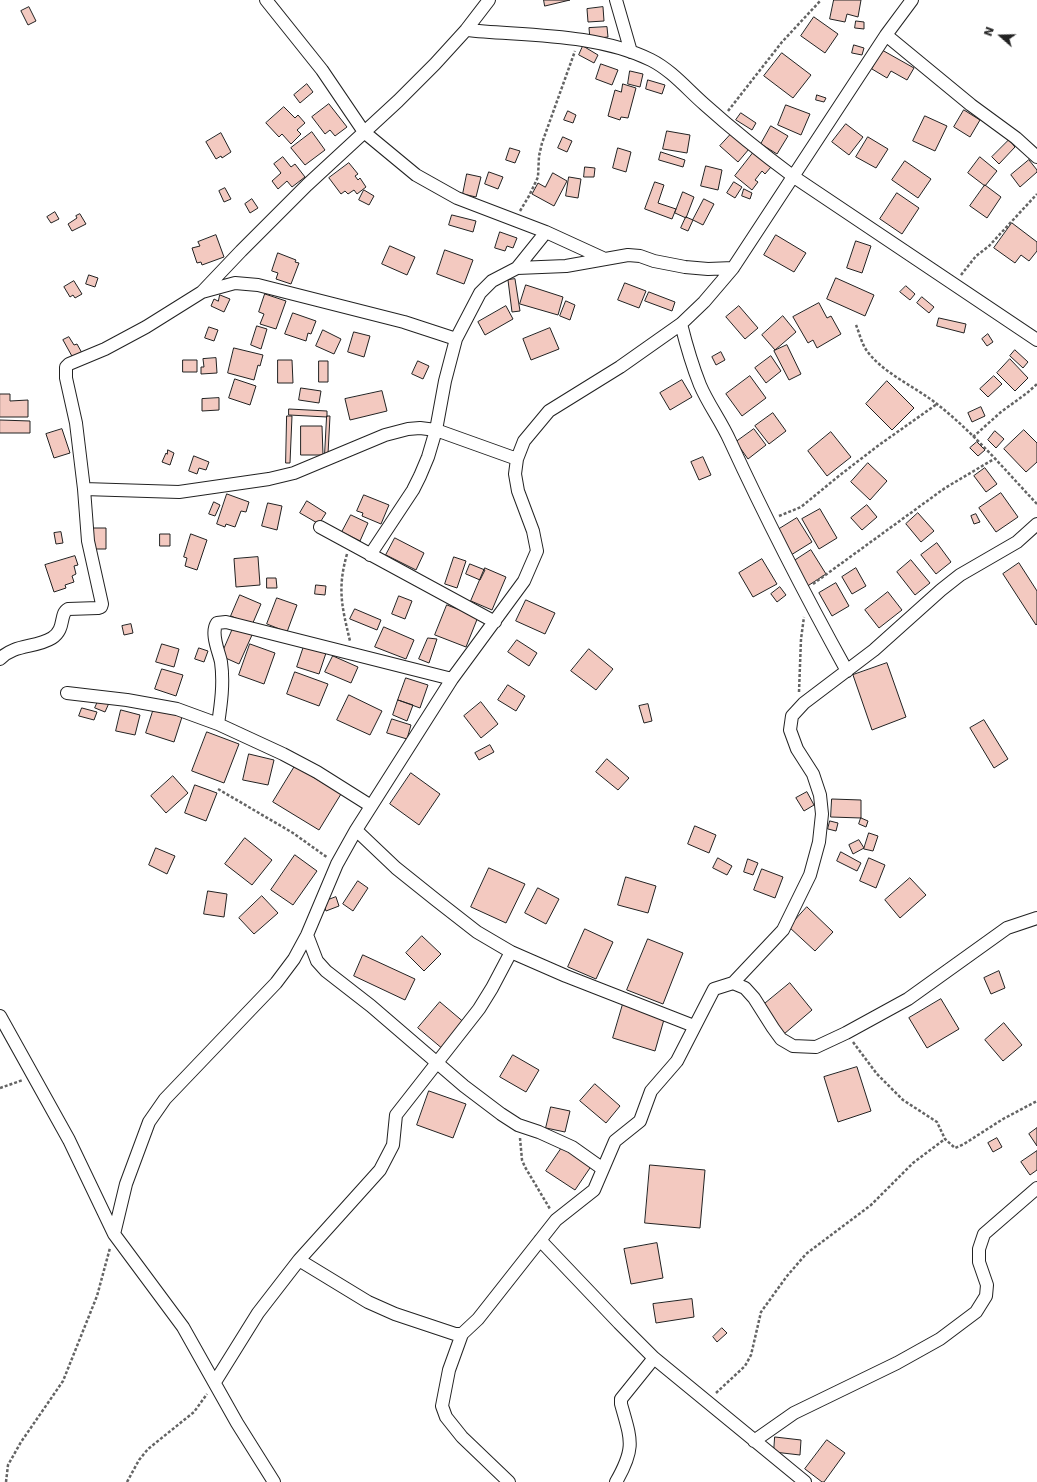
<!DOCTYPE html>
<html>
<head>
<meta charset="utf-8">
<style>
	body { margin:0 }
	#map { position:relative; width:1037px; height:1482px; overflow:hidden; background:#fff; font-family:"DejaVu Sans",sans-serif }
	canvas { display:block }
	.north { position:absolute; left:981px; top:16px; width:40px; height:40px; -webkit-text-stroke:3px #fff; paint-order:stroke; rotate:290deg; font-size:11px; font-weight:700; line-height:16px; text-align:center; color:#222 }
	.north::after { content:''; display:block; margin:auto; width:14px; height:18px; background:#222; clip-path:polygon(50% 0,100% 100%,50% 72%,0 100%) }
</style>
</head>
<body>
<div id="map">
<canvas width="1037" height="1482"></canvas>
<div class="north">N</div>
</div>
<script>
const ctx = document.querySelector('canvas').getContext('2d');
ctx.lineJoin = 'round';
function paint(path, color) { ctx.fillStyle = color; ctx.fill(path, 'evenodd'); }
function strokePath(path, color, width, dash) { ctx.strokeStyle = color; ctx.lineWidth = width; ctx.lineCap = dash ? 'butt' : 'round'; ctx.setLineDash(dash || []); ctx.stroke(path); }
const building = new Path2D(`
	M544,0H570L545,6Z
	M834,0H861L858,17L847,14L845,22L830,19Z
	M29,7L36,21L28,25L21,11Z
	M603,7L604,21L588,22L587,9Z
	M814,17L838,34L825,53L801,36Z
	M856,21L864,22V29L855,28Z
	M607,27L608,37L590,39L589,28Z
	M854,45L864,48L862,55L852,53Z
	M583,46L598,55L594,63L579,55Z
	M882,50L914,68L907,80L891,71L887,78L872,69Z
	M782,53L811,75L793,98L764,76Z
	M601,64L618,70L612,85L596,79Z
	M630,71L643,74L640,87L628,84Z
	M648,80L665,85L662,94L646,89Z
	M307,84L313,92L300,103L294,95Z
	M623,84L636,88L628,118L621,117L620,120L608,116L615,90L621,92Z
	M817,95L826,98L824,102L816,100Z
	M329,104L347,127L335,136L330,130L325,134L312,117Z
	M786,105L810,114L801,135L778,125Z
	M284,107L295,118L298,115L305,123L297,130L301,134L291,144L282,134L279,137L266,123Z
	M964,110L980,120L970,137L954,127Z
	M568,111L576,115L573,123L564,120Z
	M741,113L756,123L752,130L736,120Z
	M925,116L947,126L935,151L913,141Z
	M846,124L863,137L849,155L832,142Z
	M771,126L788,136L777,154L761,144Z
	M667,131L690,135L687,153L663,149Z
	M312,132L325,150L305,165L291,148Z
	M221,133L231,152L222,158L221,156L216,159L206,142Z
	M732,133L749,149L738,162L720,146Z
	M563,137L572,141L567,152L558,148Z
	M868,137L888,149L876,168L856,157Z
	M1009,140L1015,147L999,164L992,157Z
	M510,148L520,151L515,163L506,160Z
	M618,148L631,152L626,172L613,168Z
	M661,152L685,160L683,167L659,160Z
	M753,153L771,167L765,174L762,171L755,180L758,182L752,190L735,176Z
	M283,157L291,167L295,164L305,177L292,187L287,181L278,189L272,181L281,173L274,164Z
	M980,157L997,171L985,186L968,173Z
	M1029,160L1037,170V172L1020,187L1011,175Z
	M905,161L931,179L918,198L892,180Z
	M349,163L358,174L355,176L358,180L360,178L366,187L357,194L354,190L348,194L345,191L341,194L329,178Z
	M706,166L722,170L718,190L701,186Z
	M585,167L595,168L594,177H584Z
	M489,172L503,177L498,189L485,184Z
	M553,173L567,181L554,206L532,194L538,183L545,187Z
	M467,174L481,177L476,197L463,194Z
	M569,177L581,179L578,198L566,196Z
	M655,182L664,185L658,203L676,209L672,219L645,209Z
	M734,182L742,187L735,198L727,193Z
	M985,185L1001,197L987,218L970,206Z
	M225,188L231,199L224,202L219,191Z
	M744,189L752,193L750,199L742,196Z
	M364,190L374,196L369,205L359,200Z
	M683,192L694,197L686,218L675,213Z
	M897,193L919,208L902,234L880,219Z
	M252,199L258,208L250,213L245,204Z
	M704,199L714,204L703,225L693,220Z
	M55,212L59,219L51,223L47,217Z
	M80,214L86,224L72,231L68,224L77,218L76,216Z
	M452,215L476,221L473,232L449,225Z
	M686,217L693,220L688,231L681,228Z
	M1012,223L1037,242V251L1029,261L1021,255L1015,263L994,248Z
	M500,232L517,238L513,248L507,246L505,251L495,248Z
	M216,235L224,257L202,265L201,262L197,263L192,248L200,246L198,242Z
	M776,235L806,253L794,272L764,255Z
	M856,241L871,246L862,273L847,268Z
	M390,246L415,257L407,275L382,264Z
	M445,250L473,260L464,284L437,274Z
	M278,253L296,260L295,262L299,263L291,284L276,279L278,273L272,271Z
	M89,275L98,278L95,287L86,284Z
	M836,278L874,295L865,316L827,299Z
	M515,279L520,311L512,312L508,280Z
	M74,281L82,294L75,298L73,295L70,297L64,287Z
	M625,283L646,291L639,308L618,300Z
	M526,285L563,297L558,315L520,304Z
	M906,286L915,294L910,300L900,292Z
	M649,292L675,302L672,311L645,301Z
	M265,294L286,301L276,329L260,324L264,314L259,312Z
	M220,295L230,299L224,312L211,306L214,299L218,301Z
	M922,297L934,307L929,313L917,303Z
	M566,301L575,305L570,320L560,316Z
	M819,303L827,318L831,316L841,334L817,348L813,340L808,343L793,317Z
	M506,306L513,319L485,335L478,322Z
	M739,306L758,328L745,339L726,317Z
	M293,313L316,321L311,334L308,333L306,341L285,334Z
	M783,316L796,332L775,350L762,335Z
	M939,318L966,324L964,333L937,326Z
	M257,326L267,329L261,349L251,345Z
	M209,327L218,330L214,341L205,338Z
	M550,328L559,349L531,360L523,339Z
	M323,330L341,339L334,354L316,346Z
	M354,332L370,336L364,357L348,352Z
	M988,334L993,342L987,346L982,339Z
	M69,337L74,345L77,344L82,353L73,358L63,340Z
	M787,345L801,374L789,380L774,351Z
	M234,348L263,355L260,366L258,365L254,380L228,373Z
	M1015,350L1028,362L1023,368L1010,356Z
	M721,352L725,360L716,365L712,357Z
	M771,356L781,371L766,383L755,368Z
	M216,358L217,373L201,374V367H204L203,359Z
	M1010,359L1028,378L1015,391L997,373Z
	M183,360H197V372H183Z
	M278,360H292L293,383H278Z
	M319,361H328V382H319Z
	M418,361L429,366L423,379L412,374Z
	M750,376L766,398L742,416L726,394Z
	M994,376L1002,384L988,397L980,389Z
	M235,379L256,386L250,405L229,398Z
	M682,380L692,397L670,410L660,393Z
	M887,381L914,408L892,430L866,404Z
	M301,388L321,391L319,403L299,400Z
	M382,391L387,411L350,420L345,399Z
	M0,394H10V401L28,400V417H0Z
	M219,398V410L202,411V399Z
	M981,407L985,416L972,422L968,413Z
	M289,409L327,411V417L289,415Z
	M773,413L786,431L769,444L755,426Z
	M287,416H292L290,463H286Z
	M327,416H330L328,454H325Z
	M0,420L30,421V433H0Z
	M301,426H322L323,455H301Z
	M62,429L70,453L54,458L46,434Z
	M754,429L766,445L748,459L736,442Z
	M1024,430L1037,443V462L1026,472L1004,449Z
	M995,431L1004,439L996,448L988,440Z
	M831,432L851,457L827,476L808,451Z
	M977,442L985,450L978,456L970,448Z
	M168,450L174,453L170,465L162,462L166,453L167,454Z
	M194,456L209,462L206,470L199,468L197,474L189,471Z
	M703,457L711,475L699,480L691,462Z
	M868,463L887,481L870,500L851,482Z
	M985,468L997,484L986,492L974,476Z
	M1001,493L1018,517L996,532L979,508Z
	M227,494L249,502L246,512L241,511L235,527L226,524L225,527L217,524Z
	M364,495L389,505L381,524L362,516L363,513L357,511Z
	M307,501L326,513L319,524L300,513Z
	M214,502L220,505L215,516L209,514Z
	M268,503L282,506L277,530L262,526Z
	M867,505L877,517L862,530L851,518Z
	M820,509L837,538L819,549L802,519Z
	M918,513L934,531L921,542L906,524Z
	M976,514L980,522L974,524L971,516Z
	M351,515L368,523L360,541L342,532Z
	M797,518L812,542L791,555L776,531Z
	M91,528H106V549H91Z
	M61,532L63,543L56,544L54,533Z
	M160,534H170V546H160Z
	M191,534L207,540L197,570L185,566L187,558L184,557Z
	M395,538L424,553L416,570L386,555Z
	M937,543L951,562L936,574L921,555Z
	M811,550L826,574L806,587L791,563Z
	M75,556L78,565L74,566L76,574L72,576L74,582L65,585L66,588L54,592L45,565Z
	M258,557L260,585L236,587L234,559Z
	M454,557L466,561L457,588L445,584Z
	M762,559L777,584L753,597L739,573Z
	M911,560L930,583L915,595L897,572Z
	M1019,563L1037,591V624L1036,625L1003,574Z
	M470,564L485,570L480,580L466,574Z
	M485,568L506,577L492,610L471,601Z
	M856,568L866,586L852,594L842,577Z
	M267,578H276L277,588H267Z
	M836,583L849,606L832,616L819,593Z
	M316,585L326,586L325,595L315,594Z
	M780,587L786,595L777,602L771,594Z
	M888,592L902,610L879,628L865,610Z
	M240,595L261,604L252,625L231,616Z
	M399,596L412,601L405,619L392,614Z
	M277,598L297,605L287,632L267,624Z
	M526,600L555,613L545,634L516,621Z
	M447,605L478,617L466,647L435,635Z
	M355,609L381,620L377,630L350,619Z
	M131,624L133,633L124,635L122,626Z
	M234,626L252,635L239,664L221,656Z
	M384,627L414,640L406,659L375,647Z
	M428,638L437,639L429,663L419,659Z
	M517,640L537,653L529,666L508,652Z
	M162,644L179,649L174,667L156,662Z
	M250,644L275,653L264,684L239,675Z
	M304,646L326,653L319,674L297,667Z
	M199,648L208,651L204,662L195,659Z
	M589,649L613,669L596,690L571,671Z
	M333,656L358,667L351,683L325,672Z
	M887,663L906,717L872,730L853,675Z
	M162,669L183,675L176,696L155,689Z
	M295,672L328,684L319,706L287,694Z
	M406,678L428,685L420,708L398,700Z
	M508,685L525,696L516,711L498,700Z
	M349,695L382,711L370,735L337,720Z
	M99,699L109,703L105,712L95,708Z
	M398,700L413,705L407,721L393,715Z
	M481,702L498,724L481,738L464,716Z
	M648,704L652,721L644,723L639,706Z
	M82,708L97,712L94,720L79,716Z
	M154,708L182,717L174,742L146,733Z
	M121,710L140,715L135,735L116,731Z
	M392,719L411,725L407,739L387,733Z
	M984,720L1008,759L994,768L970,728Z
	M207,732L239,744L224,783L192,771Z
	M490,745L494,752L479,760L475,753Z
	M249,754L274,760L268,785L243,780Z
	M607,759L629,778L618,790L596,772Z
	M295,766L341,794L319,830L273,802Z
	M411,773L440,794L419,825L390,804Z
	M173,776L188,793L166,813L151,796Z
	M195,785L217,793L206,821L185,813Z
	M807,792L814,805L804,811L796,798Z
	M832,799L861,800V818L831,817Z
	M861,818L868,821L866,827L859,824Z
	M830,821L838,823L836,831L828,829Z
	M695,826L716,835L709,853L688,844Z
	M869,833L878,836L873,851L864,849Z
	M245,838L272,860L252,885L225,864Z
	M859,840L864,848L853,854L849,845Z
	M156,848L175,856L167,874L149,865Z
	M841,852L861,863L857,871L837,861Z
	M295,855L317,871L293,905L271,890Z
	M718,858L732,866L727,875L713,868Z
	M869,858L885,865L876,888L860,881Z
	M748,859L758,863L753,875L744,872Z
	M489,868L525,884L506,923L471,907Z
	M762,869L783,877L775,898L754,890Z
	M626,877L656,886L648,913L618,905Z
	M910,878L926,895L900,918L885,900Z
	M358,881L368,888L353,911L343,904Z
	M538,888L559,899L546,924L525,913Z
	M208,891L227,894L224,917L204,914Z
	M262,896L278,913L254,934L239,918Z
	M336,897L339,906L326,911L323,902Z
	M807,907L833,932L815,951L789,927Z
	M585,929L613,942L596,979L568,967Z
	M422,936L441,954L424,971L406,953Z
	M648,939L683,953L663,1004L627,990Z
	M363,955L415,979L405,1000L354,976Z
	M999,971L1005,988L991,994L984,978Z
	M790,983L812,1010L784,1034L762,1006Z
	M941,999L959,1029L927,1048L909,1018Z
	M440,1002L466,1024L444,1050L418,1028Z
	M623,1004L665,1016L655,1051L613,1038Z
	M1004,1023L1022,1045L1003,1061L985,1040Z
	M513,1055L539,1070L526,1092L500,1077Z
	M857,1067L871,1111L838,1122L824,1077Z
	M595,1084L620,1106L606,1123L580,1101Z
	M429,1091L466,1104L453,1138L417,1125Z
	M551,1107L570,1111L565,1132L546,1128Z
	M1037,1128V1146L1029,1134Z
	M997,1138L1002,1147L993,1152L988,1143Z
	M563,1146L592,1165L575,1190L546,1171Z
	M1037,1151V1170L1030,1175L1021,1162Z
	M650,1165L705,1170L700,1228L645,1223Z
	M657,1243L663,1278L631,1284L624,1249Z
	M692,1299L694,1317L656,1323L653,1304Z
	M722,1328L727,1333L717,1342L713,1337Z
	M775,1437L801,1440L800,1455L774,1452Z
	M827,1440L845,1453L824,1482H822L805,1469Z`);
paint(building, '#f3c9c0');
strokePath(building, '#222', 1);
const minor = new Path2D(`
	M266,0L322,70L364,132L416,175L457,198L546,232L605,259
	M616,0L631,52
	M466,30C526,36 596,33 651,60C671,70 687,89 704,104C733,130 763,154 794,177L1037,340
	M886,35L971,105L1016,138L1037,157
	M517,268L546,232
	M202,292L241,251L307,185L398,101L435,64L466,30L489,0
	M681,324C686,344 692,365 700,385C708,404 721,421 730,441C766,519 805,595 847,671
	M84,489L179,492L269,479L294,473L385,435L408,429L420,428L436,430L517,459
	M320,527L495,622
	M370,555L413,490L420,476L428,457L436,430L445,381L456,339L480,293L492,281L517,268L566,266L628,255L640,256L654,261L685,267L708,269L733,268
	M0,659C14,644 36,648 52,638C66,629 59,614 68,609L98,608L101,607L102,604L88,541L84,489L76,423L66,378V367L69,364L105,349L146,327L202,292L235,283L258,285L404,322L456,339
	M67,693L127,700L177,709L218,724L283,754L317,772L371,806
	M218,724C221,704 224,683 221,662C219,652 210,633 217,623L226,622L452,679
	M356,830L396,868L436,900L477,932L511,952L566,976L694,1026
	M307,935L317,961L326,971L371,1006L464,1086L501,1114L518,1125L539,1132L572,1147L603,1169
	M733,983L783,930L810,875L819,842L822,814L820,795L813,774L797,749L790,730L792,716L804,703L874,650L941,590L960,575L1017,542L1037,524
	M0,1016L69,1140L114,1234L183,1327L237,1423L274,1482
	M114,1234L126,1184L149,1122L165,1099L276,983L294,959L307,935L337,864L356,830L452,679L524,581L537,551L533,531L518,491L515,474L517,459L524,441L549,411L620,367L681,324L704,302L733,268L886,35L912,0
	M540,1240L619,1323L654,1358L805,1482
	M299,1260L368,1302L395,1314L455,1334H462L478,1319L556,1220L594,1190L615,1141L640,1121L651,1091L677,1061L714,989L733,983L745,988L754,998L773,1028L781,1039L793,1046L816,1047L846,1033L908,999L1007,928L1037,918
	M462,1334L449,1370L442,1406L446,1417L462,1437L509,1482
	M215,1382L258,1313L299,1260L380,1170L393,1145L396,1115L479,1009L492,988L511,952
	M754,1441L794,1413L897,1363L940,1339L976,1312L986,1296L987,1285L979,1262V1249L984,1234L1037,1188
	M616,1482C636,1447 631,1440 621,1404V1399L654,1358`);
strokePath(minor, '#222', 14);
strokePath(new Path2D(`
	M728,111L782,42L821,0
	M520,211L529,196L538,177L539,156L542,143L575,51
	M961,275L976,256L989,246L1037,194
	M856,325C859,332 861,341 865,348C880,372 916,387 937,404C974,433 1005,470 1037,504
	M973,437L1001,412L1027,393L1037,384
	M779,516L801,507L840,475L879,445L937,404
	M347,554C337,589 342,607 350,641
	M813,584L945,488L994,459
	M799,692L801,639L804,617
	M218,789L293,833L328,858
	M853,1042L877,1074L903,1100L937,1122L945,1139L955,1148L964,1144L1003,1119L1037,1101
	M0,1088L23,1080
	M520,1138L522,1160L525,1167L550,1209
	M716,1393L745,1366L751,1355L761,1312L787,1276L806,1254L871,1205L913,1163L945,1139
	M6,1482L8,1465L21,1442L63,1381L97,1296L110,1248
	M127,1482L139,1460L148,1449L194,1412L207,1394`), '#646464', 2.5, [3, 2]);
strokePath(minor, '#fff', 12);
</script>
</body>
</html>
